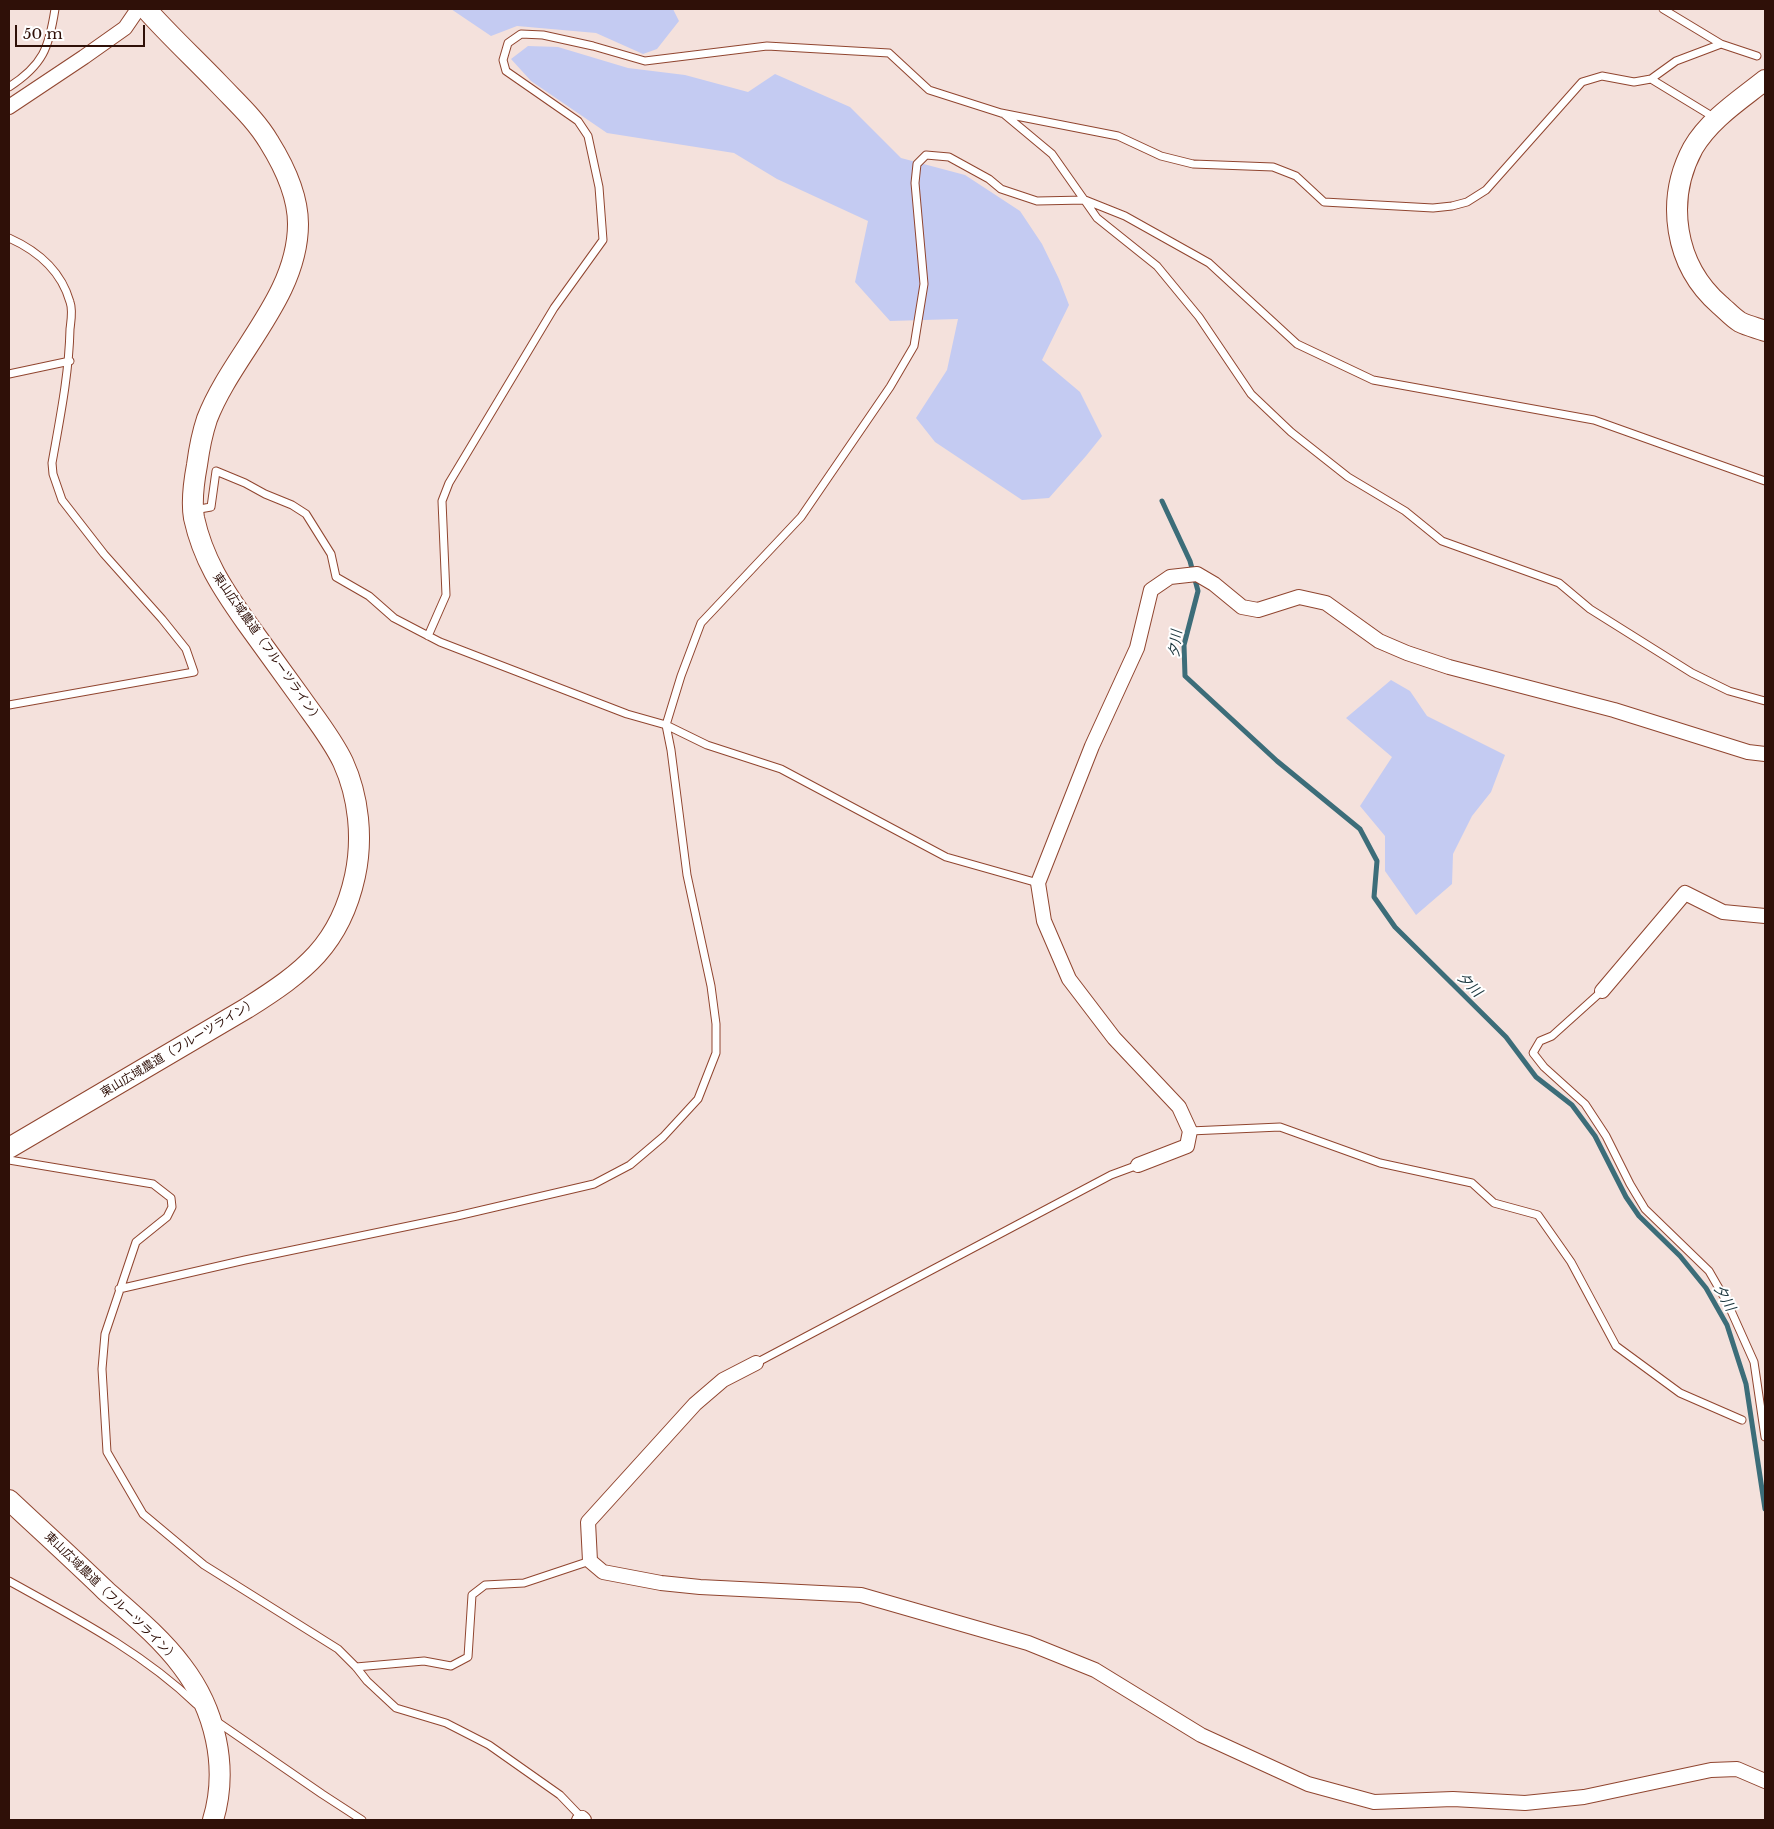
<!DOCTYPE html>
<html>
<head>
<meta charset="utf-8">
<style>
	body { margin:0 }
	#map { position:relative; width:1774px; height:1829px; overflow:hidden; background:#f4e1dc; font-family:"Libre Baskerville",serif }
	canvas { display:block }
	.frame { position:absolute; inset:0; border:10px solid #2f1008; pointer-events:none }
	.scale { position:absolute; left:15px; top:25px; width:130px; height:22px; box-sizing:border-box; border:2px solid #2f1008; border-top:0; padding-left:6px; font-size:15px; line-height:18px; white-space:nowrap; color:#2f1008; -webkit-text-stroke:4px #fff; paint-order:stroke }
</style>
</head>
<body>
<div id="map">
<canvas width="1774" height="1829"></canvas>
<div class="frame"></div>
<div class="scale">50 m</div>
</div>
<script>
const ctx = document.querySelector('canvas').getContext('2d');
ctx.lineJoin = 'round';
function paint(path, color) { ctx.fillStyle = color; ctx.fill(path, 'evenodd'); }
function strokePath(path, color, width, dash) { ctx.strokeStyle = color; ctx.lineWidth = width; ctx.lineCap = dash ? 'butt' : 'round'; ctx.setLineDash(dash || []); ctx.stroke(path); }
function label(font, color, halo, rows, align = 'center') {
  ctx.font = font + ' "Libre Baskerville","Noto Sans JP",serif'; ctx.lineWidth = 4; ctx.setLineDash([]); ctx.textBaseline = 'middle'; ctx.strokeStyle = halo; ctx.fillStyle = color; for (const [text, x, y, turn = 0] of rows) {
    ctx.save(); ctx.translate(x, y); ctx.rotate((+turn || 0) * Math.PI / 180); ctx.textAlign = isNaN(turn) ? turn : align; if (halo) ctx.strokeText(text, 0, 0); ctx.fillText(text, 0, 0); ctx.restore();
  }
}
paint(new Path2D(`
	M451,9H673L679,21L657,49L643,54L596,33L517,26L491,36Z
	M528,46L558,47L628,68L685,75L748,92L775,74L850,107L901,158L965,175L1020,211L1042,244L1059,279L1069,305L1042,360L1080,392L1102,436L1086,456L1049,498L1022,500L935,442L916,418L947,370L958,319L890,321L855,282L868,221L777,179L734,153L607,133L531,81L511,59Z
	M1391,680L1410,691L1427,716L1505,755L1491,792L1472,816L1453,854L1452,884L1416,915L1385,871V836L1360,806L1392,757L1346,718Z`), '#c4cbf2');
strokePath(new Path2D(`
	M1162,501L1190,561L1198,591L1184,645L1185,676L1277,761L1360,829L1377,861L1374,897L1395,927L1506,1037L1536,1077L1572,1105L1595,1136L1626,1197L1639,1216L1680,1256L1706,1288L1727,1325L1746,1384L1765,1509`), '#3c6d79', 5);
const lane = new Path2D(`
	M1663,9L1721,44
	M9,87C43,65 49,48 55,9
	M1004,114L1052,154L1097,218L1157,266L1199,317L1251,394L1291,432L1348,477L1405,511L1442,541L1559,583L1590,609L1692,673L1729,691L1765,701
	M1715,118L1651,79L1676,61L1721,44L1757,56
	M9,238C38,251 61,270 70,302C73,310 71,321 70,329C69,374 60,418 52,463L53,474L62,500L104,554L162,619L186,649L194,672L9,705
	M9,374L70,361
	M194,510L211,507L216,471L245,483L265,494L292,505L306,514L331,554L336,577L369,596L394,618L440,642L627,714L666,725L707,745L781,769L946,857L1038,883
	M428,636L446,595L442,501L449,483L554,308L603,240L599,187L588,136L578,121L506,71L503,60L508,43L521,34L543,35L593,46L645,61L767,46L889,53L929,90L1001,113L1118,136L1161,156L1193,164L1273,167L1296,176L1324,202L1433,208L1452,206L1467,202L1486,190L1582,82L1602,76L1634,82L1651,79
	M1602,991L1552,1036L1540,1041L1533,1053L1544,1067L1585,1104L1606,1136L1630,1184L1645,1209L1709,1271L1728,1304L1754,1362L1765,1437
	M1190,1131L1280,1127L1380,1163L1472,1183L1494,1203L1538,1215L1571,1262L1616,1346L1680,1393L1742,1420
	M9,1160L153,1184L171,1198L172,1207L167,1217L136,1242L105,1334L102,1369L107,1452L143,1514L204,1565L338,1649L356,1667L367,1681L396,1708L446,1723L489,1745L560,1795L582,1818
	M119,1289L245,1260L457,1216L594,1184L630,1165L663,1137L698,1099L716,1053V1024L711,986L687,875L671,750L666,725L681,676L701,623L801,517L890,387L914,346L924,284L915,183L917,164L926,155L949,157L989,179L1001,189L1037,201L1085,200L1125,216L1209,263L1297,344L1373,380L1594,420L1765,481
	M756,1363L1111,1175L1138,1165
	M9,1581C74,1617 142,1652 196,1704
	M356,1667L424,1661L451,1666L468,1657L472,1595L485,1585L524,1583L590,1561
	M216,1721L322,1794L362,1820`);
const street = new Path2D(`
	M9,107L84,57L125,28L138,9
	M1602,991L1685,893L1723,912L1765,916
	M1138,1165L1187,1146L1190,1131L1179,1107L1114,1038L1069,979L1044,921L1038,883L1092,746L1137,648L1151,590L1170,577L1197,574L1214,584L1242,607L1258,610L1299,597L1326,603L1379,641L1407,653L1449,667L1614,710L1748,752L1765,754
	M756,1363L723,1380L695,1404L588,1522L590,1561L603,1572L661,1583L700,1587L861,1595L1028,1643L1095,1670L1201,1735L1308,1784L1374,1802L1453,1799L1525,1803L1584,1797L1711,1770L1737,1769L1765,1781
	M579,1820L582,1818L584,1820`);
const secondary = new Path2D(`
	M1765,80C1740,100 1710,119 1693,148C1665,200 1674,265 1720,305C1726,310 1733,318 1740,322C1748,326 1757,328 1765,331
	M9,1148L247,1008C304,972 340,945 355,876C363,839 359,797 343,762C332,739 315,718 301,698C283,673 264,647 246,622C222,588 203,559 194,518C191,501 194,481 197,465C199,450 202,434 207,419C232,354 298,297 298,224C298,196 284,166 269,142C256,120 237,103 219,84C195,59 169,35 146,9
	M9,1500C41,1530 74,1560 106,1591C132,1614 161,1638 182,1666C215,1709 229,1767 213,1820`);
strokePath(lane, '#90452f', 9);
strokePath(street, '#90452f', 16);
strokePath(secondary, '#90452f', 22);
strokePath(lane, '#fff', 7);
strokePath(street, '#fff', 14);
strokePath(secondary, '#fff', 20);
label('12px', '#2f1008', '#fff', [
	["東山広域農道（フルーツライン）",267,648,55],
	["東山広域農道（フルーツライン）",179,1048,-31],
	["東山広域農道（フルーツライン）",111,1597,44]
]);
label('italic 14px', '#203a41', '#fff', [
	["夕川",1176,644,-84],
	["夕川",1469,985,45],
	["夕川",1724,1298,60]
]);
</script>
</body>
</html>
